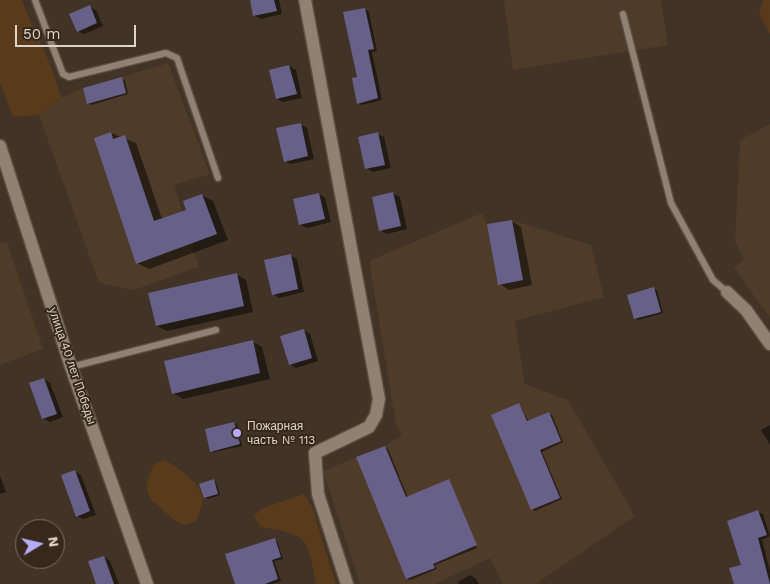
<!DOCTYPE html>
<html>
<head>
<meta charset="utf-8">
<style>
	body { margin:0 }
	#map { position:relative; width:770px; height:584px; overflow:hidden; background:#413325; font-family:"Work Sans",sans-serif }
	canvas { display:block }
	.north { position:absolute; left:15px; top:519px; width:50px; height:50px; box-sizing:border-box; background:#36291c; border:1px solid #796d62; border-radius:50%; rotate:81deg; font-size:14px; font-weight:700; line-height:20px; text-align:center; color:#ddd4cb }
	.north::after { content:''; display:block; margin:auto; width:18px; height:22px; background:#b7abf8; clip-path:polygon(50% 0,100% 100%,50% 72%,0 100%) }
	.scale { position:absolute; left:15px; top:25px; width:121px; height:22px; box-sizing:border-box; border:2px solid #ddd4cb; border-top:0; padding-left:6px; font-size:15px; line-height:18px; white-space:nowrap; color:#ddd4cb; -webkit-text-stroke:4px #36291c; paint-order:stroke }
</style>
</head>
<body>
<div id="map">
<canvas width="770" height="584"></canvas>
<div class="north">N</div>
<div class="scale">50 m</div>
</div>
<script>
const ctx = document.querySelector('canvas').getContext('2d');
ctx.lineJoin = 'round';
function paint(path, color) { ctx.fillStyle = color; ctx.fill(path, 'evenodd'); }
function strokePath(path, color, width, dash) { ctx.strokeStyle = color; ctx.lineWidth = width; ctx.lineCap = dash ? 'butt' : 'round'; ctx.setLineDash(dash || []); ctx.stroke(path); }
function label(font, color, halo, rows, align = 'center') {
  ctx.font = font + ' "Work Sans",sans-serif'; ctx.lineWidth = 4; ctx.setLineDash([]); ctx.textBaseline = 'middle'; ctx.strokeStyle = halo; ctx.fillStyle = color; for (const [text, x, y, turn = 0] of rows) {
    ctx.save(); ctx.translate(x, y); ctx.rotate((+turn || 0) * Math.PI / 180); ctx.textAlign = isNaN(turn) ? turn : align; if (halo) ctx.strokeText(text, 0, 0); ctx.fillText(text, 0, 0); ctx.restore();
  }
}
paint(new Path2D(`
	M504,0H661L668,45L513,70Z
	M168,63L210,174L174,185L199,267L134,290L99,283L39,115L61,98L78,90Z
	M770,124V318L734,268L744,259L735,242L740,140Z
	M482,213L487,224L512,220L591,245L604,297L515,321L525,384L568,400L635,516L536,584H503L490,558L435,584H360L323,471L385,446L402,435L396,425L369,261Z
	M7,242L43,349L0,365V244Z`), '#4e3b28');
paint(new Path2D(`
	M0,0H22C34,33 53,63 61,98L39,115L13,117L0,82Z
	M763,0H770V35L759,13Z
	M164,460C175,464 202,485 203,498C203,504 198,514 197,521L184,525C169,519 164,509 150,499L146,486L153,465Z
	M304,494L312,507L336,584H316C308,538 308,534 260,527L254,516L263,508Z`), '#593b1c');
paint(new Path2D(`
	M251,0H279L282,14L261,19L254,15Z
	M90,7L96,10L103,26L84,34L78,31Z
	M365,9L369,12L377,51L372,52L382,100L362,105L358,103V78Z
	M289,66L296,70L302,98L283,102L277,99Z
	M122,79L125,80L128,94L91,105L88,103Z
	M300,124L307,128L314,159L291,164L285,161Z
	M111,133L136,143L162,219L188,210L201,195L213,201L228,240L149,269L137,263Z
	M377,134L384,137L391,168L373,172L366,168Z
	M319,194L325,198L331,222L307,228L300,225Z
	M393,194L400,197L407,229L387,234L380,230Z
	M512,221L521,227L532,285L509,290L500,284Z
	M290,255L297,259L304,292L279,298L273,294Z
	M236,274L246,280L253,312L167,331L157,326Z
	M654,289L657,290L663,313L638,320L635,318Z
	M304,330L310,334L318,361L296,368L290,364Z
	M253,342L262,347L270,379L183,399L173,393Z
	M44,379L50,383L63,417L50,422L43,418Z
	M519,404L529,422L549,413L552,415L563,442L542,452L562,499L535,511L532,509Z
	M234,423L237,425L242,446L214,452L211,451Z
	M770,425V445L761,430Z
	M385,447L388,449L408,498L448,481L477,548L435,565L437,569L410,580L407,578Z
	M75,471L81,475L96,515L83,519L77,516Z
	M0,476L6,492L0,494Z
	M213,480L216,482L220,495L208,499L205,497Z
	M758,512L763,514L770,536L762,540L770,571V584H735L743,566Z
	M274,539L277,541L283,559L274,561L281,581L272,584H237Z
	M104,557L110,561L119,584H98Z
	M470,575L476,579L479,584H459L458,582Z`), '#0007');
paint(new Path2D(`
	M250,0H274L277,11L253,16Z
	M90,5L97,23L77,32L69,14Z
	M365,8L374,49L368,50L378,98L357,104L352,78L357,77L343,12Z
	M289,65L297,94L276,99L269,70Z
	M122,77L126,93L87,104L83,88Z
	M301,123L308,156L284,162L276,128Z
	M111,132L113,139L125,135L154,221L186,210L183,201L202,194L217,234L136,264L94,138Z
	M378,132L385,165L365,169L358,137Z
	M393,192L401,226L379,231L372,197Z
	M319,193L325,219L299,225L293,199Z
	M512,220L523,280L498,285L487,224Z
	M291,254L298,289L272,295L264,260Z
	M237,273L244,306L156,326L148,293Z
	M654,287L661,312L634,319L627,295Z
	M304,329L312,358L289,365L280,336Z
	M253,340L260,373L172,394L164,361Z
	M44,378L57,414L42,419L29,383Z
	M519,403L527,421L549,412L561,441L540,450L560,498L531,510L491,415Z
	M234,422L240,444L210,452L205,429Z
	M385,446L406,497L449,479L477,545L433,564L435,568L406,579L356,457Z
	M75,470L90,511L76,517L61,475Z
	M214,479L218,494L204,498L199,484Z
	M758,510L767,535L758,538L770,584H734L729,568L741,565L727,521Z
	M275,538L281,557L272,560L278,579L265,584H235L225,554Z
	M104,556L114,584H96L88,561Z`), '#67618a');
const lane = new Path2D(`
	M35,0L63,74L69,77L166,53L177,58L218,178
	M623,14L671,203L713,280L727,292
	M71,367L216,330`);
const street = new Path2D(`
	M305,0L379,399L376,415L369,427L315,453L318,494L347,584
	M727,292L746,310L770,344`);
const secondary = new Path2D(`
	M0,146L71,367L147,584`);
strokePath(lane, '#5a4f43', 9);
strokePath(street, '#5a4f43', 15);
strokePath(secondary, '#5a4f43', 15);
strokePath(lane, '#918172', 6);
strokePath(street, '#918172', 12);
strokePath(secondary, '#918172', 12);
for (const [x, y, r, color] of [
	[237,433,5,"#b7abf8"]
]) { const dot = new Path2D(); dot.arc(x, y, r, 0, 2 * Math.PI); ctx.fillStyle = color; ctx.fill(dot); strokePath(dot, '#36291c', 2); }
label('12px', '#ddd4cb', '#36291c', [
	["улица 40 лет Победы",72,366,71]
]);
label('12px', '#ddd4cb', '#36291c', [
	["Пожарная",247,426],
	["часть № 113",247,440]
], 'left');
</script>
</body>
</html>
